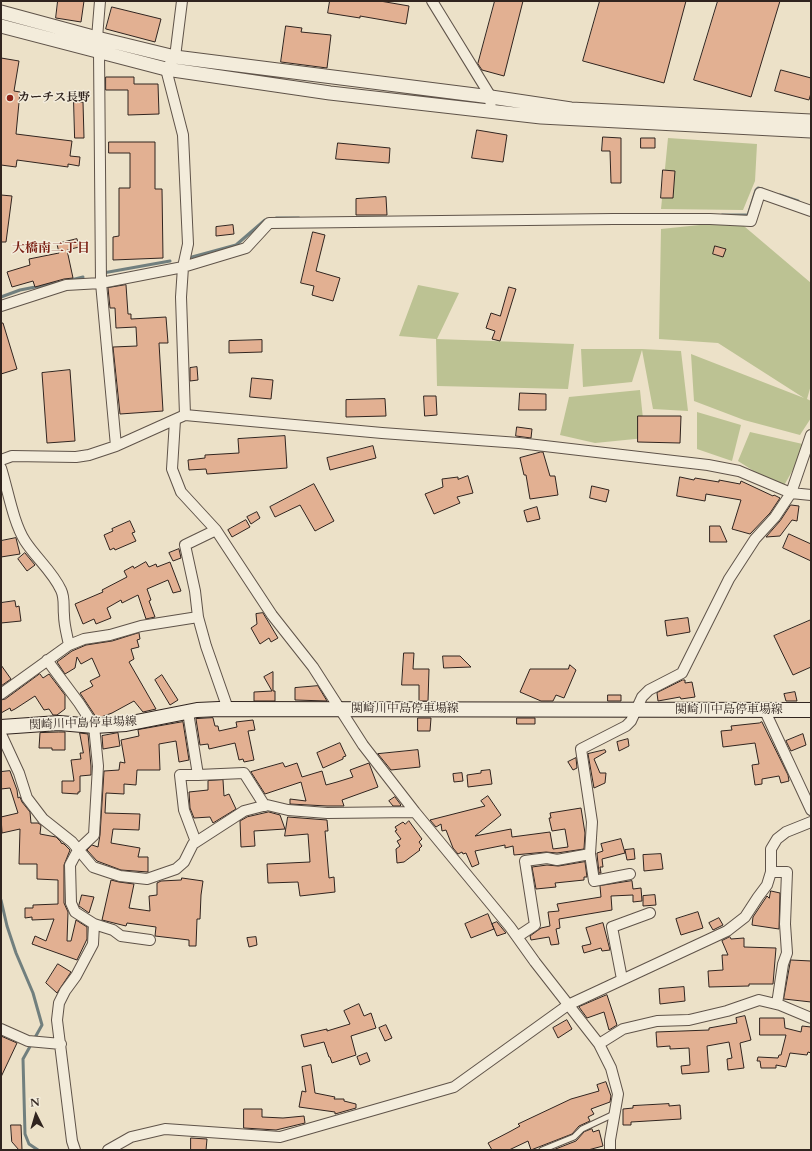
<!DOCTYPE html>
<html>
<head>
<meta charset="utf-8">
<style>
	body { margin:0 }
	#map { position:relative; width:812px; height:1151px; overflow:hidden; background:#ece1c8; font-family:Cardo,serif }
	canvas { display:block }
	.frame { position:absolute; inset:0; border:2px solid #30241f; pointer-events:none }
	.north { position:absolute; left:16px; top:1095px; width:40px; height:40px; -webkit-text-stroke:3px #f3ecdb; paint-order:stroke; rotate:355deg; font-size:11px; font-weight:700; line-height:16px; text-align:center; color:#30241f }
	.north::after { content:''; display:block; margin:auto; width:14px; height:18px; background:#30241f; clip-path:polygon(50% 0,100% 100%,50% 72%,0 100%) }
</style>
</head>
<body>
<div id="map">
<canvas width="812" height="1151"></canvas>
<div class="frame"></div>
<div class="north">N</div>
</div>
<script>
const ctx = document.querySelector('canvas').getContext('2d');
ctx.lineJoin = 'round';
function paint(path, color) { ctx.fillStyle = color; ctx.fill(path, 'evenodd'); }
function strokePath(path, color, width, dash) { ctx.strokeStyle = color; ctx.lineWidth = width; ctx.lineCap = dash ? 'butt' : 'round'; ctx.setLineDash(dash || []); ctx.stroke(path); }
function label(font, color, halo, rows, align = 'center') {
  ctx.font = font + ' Cardo,"Noto Serif JP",serif'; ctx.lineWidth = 3; ctx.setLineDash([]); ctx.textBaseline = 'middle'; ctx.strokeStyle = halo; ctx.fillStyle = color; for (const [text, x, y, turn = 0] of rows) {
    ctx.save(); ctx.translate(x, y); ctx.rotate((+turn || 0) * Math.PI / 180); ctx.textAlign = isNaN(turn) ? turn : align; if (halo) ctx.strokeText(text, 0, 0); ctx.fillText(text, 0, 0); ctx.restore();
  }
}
paint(new Path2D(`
	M668,138L757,144L755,181L743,210L661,209Z
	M738,221L811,283V385L807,399L811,401V418L800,435L744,420L694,401L691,354L804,398L718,343L659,339L661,229Z
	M418,285L459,293L437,339L574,344L568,389L437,386L436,339L399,336Z
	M581,349H642L681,351L688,411L653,409L642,350L632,382L583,387Z
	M640,390L645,438L595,443L560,435L569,397Z
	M697,412L741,425L732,461L697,449Z
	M750,432L807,445L782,489L738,461Z`), '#bcc293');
strokePath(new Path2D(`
	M780,195L798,201
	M722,215H748L756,190L758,188L762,189
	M276,218H299
	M192,257L236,245L265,220
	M103,273L170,261
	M67,281L83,277
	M1,297L20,290L61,282
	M1,900L7,926L16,953L33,993L42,1025L23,1059L25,1134L29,1144L38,1150`), '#717f7e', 3);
const building = new Path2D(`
	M58,1H84L81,22L56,18Z
	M330,1H380L409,6L406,24L360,16V18L328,13Z
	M495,1H523L504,76L482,70L478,64Z
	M600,1H686L664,83L583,61Z
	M718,1H780L751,97L694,80Z
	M112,7L161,19L155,42L106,29Z
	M286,26L302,28L301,32L331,35L327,68L281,62Z
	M1,58L19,61L14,91L20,92L16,134L72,141L70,156L80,157L79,166L68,164V167L17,160L16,167L1,165Z
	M781,70L811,78V93L809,100L775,91Z
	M106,77H134V84H158L159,114L128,115V90H106Z
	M74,102H83L84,138H75Z
	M477,130L507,135L503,162L472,158Z
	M603,137L621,138V183H611L610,151H602Z
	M641,138H655V148H641Z
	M109,142H155V189H162L163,258L113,260V237L119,236V188H130V153H109Z
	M338,143L390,148L389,163L336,159Z
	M663,170L675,171L673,198H661Z
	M1,195L12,196L6,242H1Z
	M386,197L387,215H356V199Z
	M233,225L234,234L216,236V227Z
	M313,232L325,235L316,271L340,278L333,301L312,295L314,286L301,283Z
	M77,239L79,247L67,250L73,278L64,279L35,287L33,281L12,287L7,272L30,265L29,259L59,253L57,244Z
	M715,246L726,249L723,257L713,254Z
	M126,285L128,314H131V319L166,317L168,343H159L163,411L120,414L113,347L137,346L136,327L116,328L115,308H110L108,288Z
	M509,287L516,289L500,341L492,339L495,331L486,328L491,313L500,316Z
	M1,323H3L17,369L1,374Z
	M262,340V352L229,353V341Z
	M197,367L198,380L190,381V368Z
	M70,370L75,441L47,443L42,373Z
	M252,378L273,380L271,399L250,397Z
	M520,393L546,394V410H519Z
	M424,396H436L437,415L425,416Z
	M385,399L386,416L346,417V400Z
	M638,416H681L680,443L638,442Z
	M517,427L532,429L531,438L516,436Z
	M285,436L287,468L207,474L206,469L189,470L188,460L205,458V455L239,453L238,439Z
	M373,446L376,458L330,470L327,458Z
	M541,452H543L550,476H555L558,495L530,499L526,475H524L520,458Z
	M468,476L473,493L457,497L460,503L434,514L425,494L443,487L442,479L458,477V479Z
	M680,477L694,480L695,478L719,482V480L740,484L741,481L773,496L774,495L780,498L770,513L750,534L732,529L741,500L706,494L705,501L677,496Z
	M314,484L334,521L315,531L300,505L275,517L270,507Z
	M592,486L609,490L606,502L590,498Z
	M791,505L799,506L797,521L792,520L780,536L766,537L780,521Z
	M537,507L540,519L527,522L524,511Z
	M257,512L260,518L251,524L247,517Z
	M246,520L250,527L232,537L228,530Z
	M130,521L135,532L132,533L136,541L115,550L114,548L110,550L104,535L113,531L112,529Z
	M710,526H720L727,542H710Z
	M789,534L811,544V561L783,548Z
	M16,538L20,554L1,557V541Z
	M179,549L181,558L173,561L169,553Z
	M25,553L35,565L27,571L18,559Z
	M146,562L149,567L156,564L157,567L170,562L181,591L173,593L168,580L147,589L151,600L149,601L155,617L146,619L138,595L122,603L121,600L107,608L111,618L96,624L94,619L83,624L75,604L103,592L102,590L127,577L124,571L133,566L134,568Z
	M15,601L16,607L19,606L21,621L1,623V603Z
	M263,613L278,638L271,642L269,638L260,644L251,628L257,624L256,614Z
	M688,618L690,632L667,636L665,621Z
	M811,620V667L793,675L774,636Z
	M139,633L140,639L137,640L139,647L131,649L134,659L129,662L156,709L143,712L134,701L112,713L101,717H96L80,693L93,686L90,681L100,676L92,658L81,664L77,657L75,668L65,674L57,662L72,651L86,645L112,641Z
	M404,653H414L413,669H429L428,701H419V685H402Z
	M443,656H460L471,667L444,668Z
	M1,665L11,679L1,686Z
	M570,665L576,670L564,698L556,695L553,701H541L520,692L530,669H568Z
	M273,672V691H275V701H254V692L272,691L264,677Z
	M40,674L43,678L49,674L65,695V709L57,715H53L49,709L44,710L35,696L15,709L11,711L10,708L1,713V700L5,699Z
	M162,675L178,700L170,705L155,680Z
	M683,680H685V683L692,682L695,697L681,699L680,697L658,701L657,693Z
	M318,686L327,701L295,700V688Z
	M795,692L797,701H786L784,694Z
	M608,695H621V701H608Z
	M213,718L215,726H218L219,731L237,727L236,722L253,720L255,730L248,731L254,760L244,762L243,759L239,760L235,743L209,749L208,744L200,745L196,719Z
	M418,718H431L430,731H418Z
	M517,718H535V724H517Z
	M183,722L189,760L179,762L176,741L159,744L160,770H137L136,785L124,784V794L106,793L105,813L140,814L139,830L113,829L111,843L140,848L138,857H148V872L121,870L97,861L87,850L92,845L98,847L100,835L104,771L119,770L120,762L125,763L121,740L139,736L138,730Z
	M762,722L788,775L789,781L781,783L779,776L762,779V784L755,785L752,765L759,764L755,743L723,747L721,731L732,730L731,726L759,723Z
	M59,732H65V750H52V748H39L40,733Z
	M80,733L88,734L91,766V775L80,776V792H78V794L62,793V781H74L71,760L81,759L80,753H83Z
	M118,733L120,746L103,749L102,736Z
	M803,734L806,745L791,751L786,741Z
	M628,739L629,746L619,751L617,742Z
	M340,743L346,756L343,757V759L323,768L317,753Z
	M418,750L420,767L391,770L378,754Z
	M605,750L606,752L594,759L600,773H606L605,783L594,788L588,754Z
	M576,758L577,768L573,770L568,762Z
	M283,763L285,767L297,763L302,777L322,771L326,785L337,782L353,777L350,770L369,763L378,787L342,800L344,806H327L290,804V799L306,801L301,782L265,794L251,772Z
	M490,770L492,784L468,787L467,775L481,773V771Z
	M10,771L17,790L18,798L20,797L22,802L30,812L31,823H38L41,825L40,834L56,837L61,842V843L64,844L70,850L64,865V903L68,912L67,941H71L76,920L87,927V939L77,960L32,944L35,936L46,941L54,919L32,920V917L25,918V908H33V905L58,904V880L37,879V864H19L20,829L2,833L1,817L18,813L10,788L1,789V772Z
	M462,773L463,781L454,782L453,774Z
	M223,780L224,796L229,794L236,809L213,823L210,817L194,818L190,808L189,792L208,790V781Z
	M488,796L501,815L475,836L511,829L512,837L550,832L553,849L568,847L565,829L552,831L549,818H551L550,813L581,808L585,833L584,849L557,853L546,852L514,855L513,846L505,848V845L475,851L479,864L472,867L466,853L463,854L462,852L458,854L453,848L446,830L442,831L441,824L436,827L430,820L485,806L481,801Z
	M395,797L401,805L400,806H393L389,801Z
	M269,812L280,815L285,829L254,831L255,846L241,847L240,821L247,817Z
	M288,817L327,820L328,831H325L329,878L334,877L335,892L300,896L298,882L268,883L267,864L310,862L308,834L285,836Z
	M409,821L422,839L419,842L422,846L419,849L420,850L404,862L397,863L396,849L400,846L397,841L401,839L395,831L397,830L395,827L403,822L405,824Z
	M621,839L625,853L602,859L603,867H600L601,873H599L597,854V853L603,851L601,844Z
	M634,849L635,859L627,860L625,850Z
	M661,854L663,869L644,871L643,855Z
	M585,862L587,877H584V880L555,883L556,887L536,889L532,867L547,865L558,866Z
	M182,878L203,881L201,895L200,919H197L196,946H189V940L155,936L156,927L127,923L126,926L102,920L111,880L119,882L134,884L129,908L150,911L149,896L157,895V883L161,881L181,880Z
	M632,881L633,889L641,888L642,901L633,902V895L611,896L612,910L559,919L560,928L556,929L559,944L551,945L549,937L531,940L530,936L541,928L550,926L548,912L559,911L557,904L601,897L600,886Z
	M771,891L780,893L779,929L752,925L753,917L767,896L769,898Z
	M82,895L94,897L89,913L79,906Z
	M655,895L656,905L643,906V896Z
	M698,912L703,928L681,935L676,919Z
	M488,914L494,929L471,938L465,924Z
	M719,918L723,925L713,930L709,923Z
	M497,922L506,933L497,936L492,924Z
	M603,923L610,950L602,951L601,948L584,953L582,946L591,944L586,928Z
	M256,937L257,945L249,947L247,938Z
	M730,937L731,939L744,938V947L776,948L773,984H749V986L709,987L708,971L723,970L722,955H728L722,941Z
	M791,960L811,961V1002L784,999Z
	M58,964L71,972L57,993L46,983Z
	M684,987L685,1001L660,1004L659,989Z
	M607,995L617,1025L609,1030L604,1012L587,1018L579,1007Z
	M359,1004L364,1016L371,1013L376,1028L351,1036L356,1055L332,1063L330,1057H329L324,1042L304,1047L301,1035L327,1029V1031L350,1024L344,1011Z
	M745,1016L751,1040L740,1043L744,1068L728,1070L727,1059L732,1058L729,1042L707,1046L709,1072L682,1074L681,1066L690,1065L689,1048L670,1049V1046L657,1047L656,1032L709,1030V1028L737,1023L736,1018Z
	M760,1018H784L785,1028L801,1032L802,1026L811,1027V1053L808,1052L807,1055L790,1053L786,1067L776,1065V1068H761L760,1061H757L758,1057L778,1058L779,1055H781L786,1035H760Z
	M567,1020L572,1029L558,1038L553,1028Z
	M386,1025L392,1038L385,1041L379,1028Z
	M1,1036L17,1043L1,1077Z
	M367,1053L370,1061L360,1065L357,1057Z
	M311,1065L315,1093L335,1097L334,1099H344V1101L356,1104V1108L335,1114V1112L299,1107L302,1091L306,1092L302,1067Z
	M606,1082L611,1096L610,1102L591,1109L594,1114L588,1117L590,1121L579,1126L572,1134L531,1150L528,1141L509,1150H492L488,1143L511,1131L520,1126L518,1124L571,1099L599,1091L597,1085Z
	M669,1104V1106L680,1105L681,1119L631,1122V1125H623V1109L633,1108V1106Z
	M244,1109H262V1117L283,1118L304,1116L305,1123L276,1130L244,1128Z
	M11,1125H21L22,1150H19L12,1142Z
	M592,1129L593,1132L599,1130L603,1146L588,1150H553L576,1141L584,1132Z
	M191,1138L207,1139L206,1150H191Z`);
paint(building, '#e2b092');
strokePath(building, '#30241f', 1);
const service = new Path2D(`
	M542,1150L574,1137L582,1129L614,1114`);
const minor = new Path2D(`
	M100,1L97,38L99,52L101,283L116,446
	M182,1L175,57L166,69L183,135L188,244L183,267L181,297L185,415
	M432,1L491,97L490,112
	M1,306L66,285L101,283L183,267L246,248L269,223L613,219H710L751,221L760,193L811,211
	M175,420L172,469L181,492L216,530L272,615L313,667L363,745L415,812L510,927L535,962L599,1044L611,1068L618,1094L610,1140V1150
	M1,460L12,456L76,457L89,455L116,446L185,415L382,433L519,443L708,465L739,471L791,493L811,495
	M1,468C8,490 13,522 25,541C36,558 53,572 61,590C65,598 63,606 64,615C64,625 67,635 69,645
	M216,530L185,545L195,591L198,617L206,646L228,709
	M47,660L79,703L94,726L98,766L94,835L78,850L70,865L71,903L75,912L94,924L93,944L76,976L65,991L59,1003L57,1020L72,1141L75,1150
	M1,694L69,645L84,639L110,635L141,626L198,617
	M764,709L811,810
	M188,712L198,775H180L184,810L196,842
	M1,734L19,773L27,798L43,819L72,842L93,867L120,876L147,879L176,869L184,862L193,844L244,811L267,805L288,810L327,813L415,812
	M198,775L244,773L265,806
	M771,872H787L785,924L787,953L783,964L777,1004
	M630,874L594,881L590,854L592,822L581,749L626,726L631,721L642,697L649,690L682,673L729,579L755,539L775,517L791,493L811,435
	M94,924L113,930L121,936L150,940
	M517,937L535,925L525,861L547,858L557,860L590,854
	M622,979L612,927L650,913
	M1,1029L28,1041L61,1044
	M599,1044L623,1029L657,1021L689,1020L727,1011L759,1000L780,1005L811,1018
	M108,1150L131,1137L165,1129L280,1137L454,1087L568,1005L727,931L745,917L758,897L767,885L771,872V849L777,839L786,832L811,822`);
const tertiary = new Path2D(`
	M1,12L97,38L175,57L491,97L571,109L811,121
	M1,26L166,69L330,93L541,117L811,131`);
const secondary = new Path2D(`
	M1,727L59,723L94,726L126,724L197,710L219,709L811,710`);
strokePath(service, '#5f5349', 7);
strokePath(minor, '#5f5349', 12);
strokePath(tertiary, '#5f5349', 15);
strokePath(secondary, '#30241f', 16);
strokePath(service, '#f3ecdb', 5);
strokePath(minor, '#f3ecdb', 10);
strokePath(tertiary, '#f3ecdb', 13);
strokePath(secondary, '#f3ecdb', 14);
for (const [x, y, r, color] of [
	[10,98,4,"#8f2418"]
]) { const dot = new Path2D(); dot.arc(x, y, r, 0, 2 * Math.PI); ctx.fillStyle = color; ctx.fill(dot); strokePath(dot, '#f3ecdb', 1.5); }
label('bold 12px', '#30241f', '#f3ecdb', [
	["カーチス長野",18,98]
], 'left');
label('12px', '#30241f', '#f3ecdb', [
	["関崎川中島停車場線",405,709],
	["関崎川中島停車場線",729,710],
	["関崎川中島停車場線",83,724,-2]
]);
label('bold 13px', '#7a1f14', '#f3ecdb', [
	["大橋南二丁目",51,249]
]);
</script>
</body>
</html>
